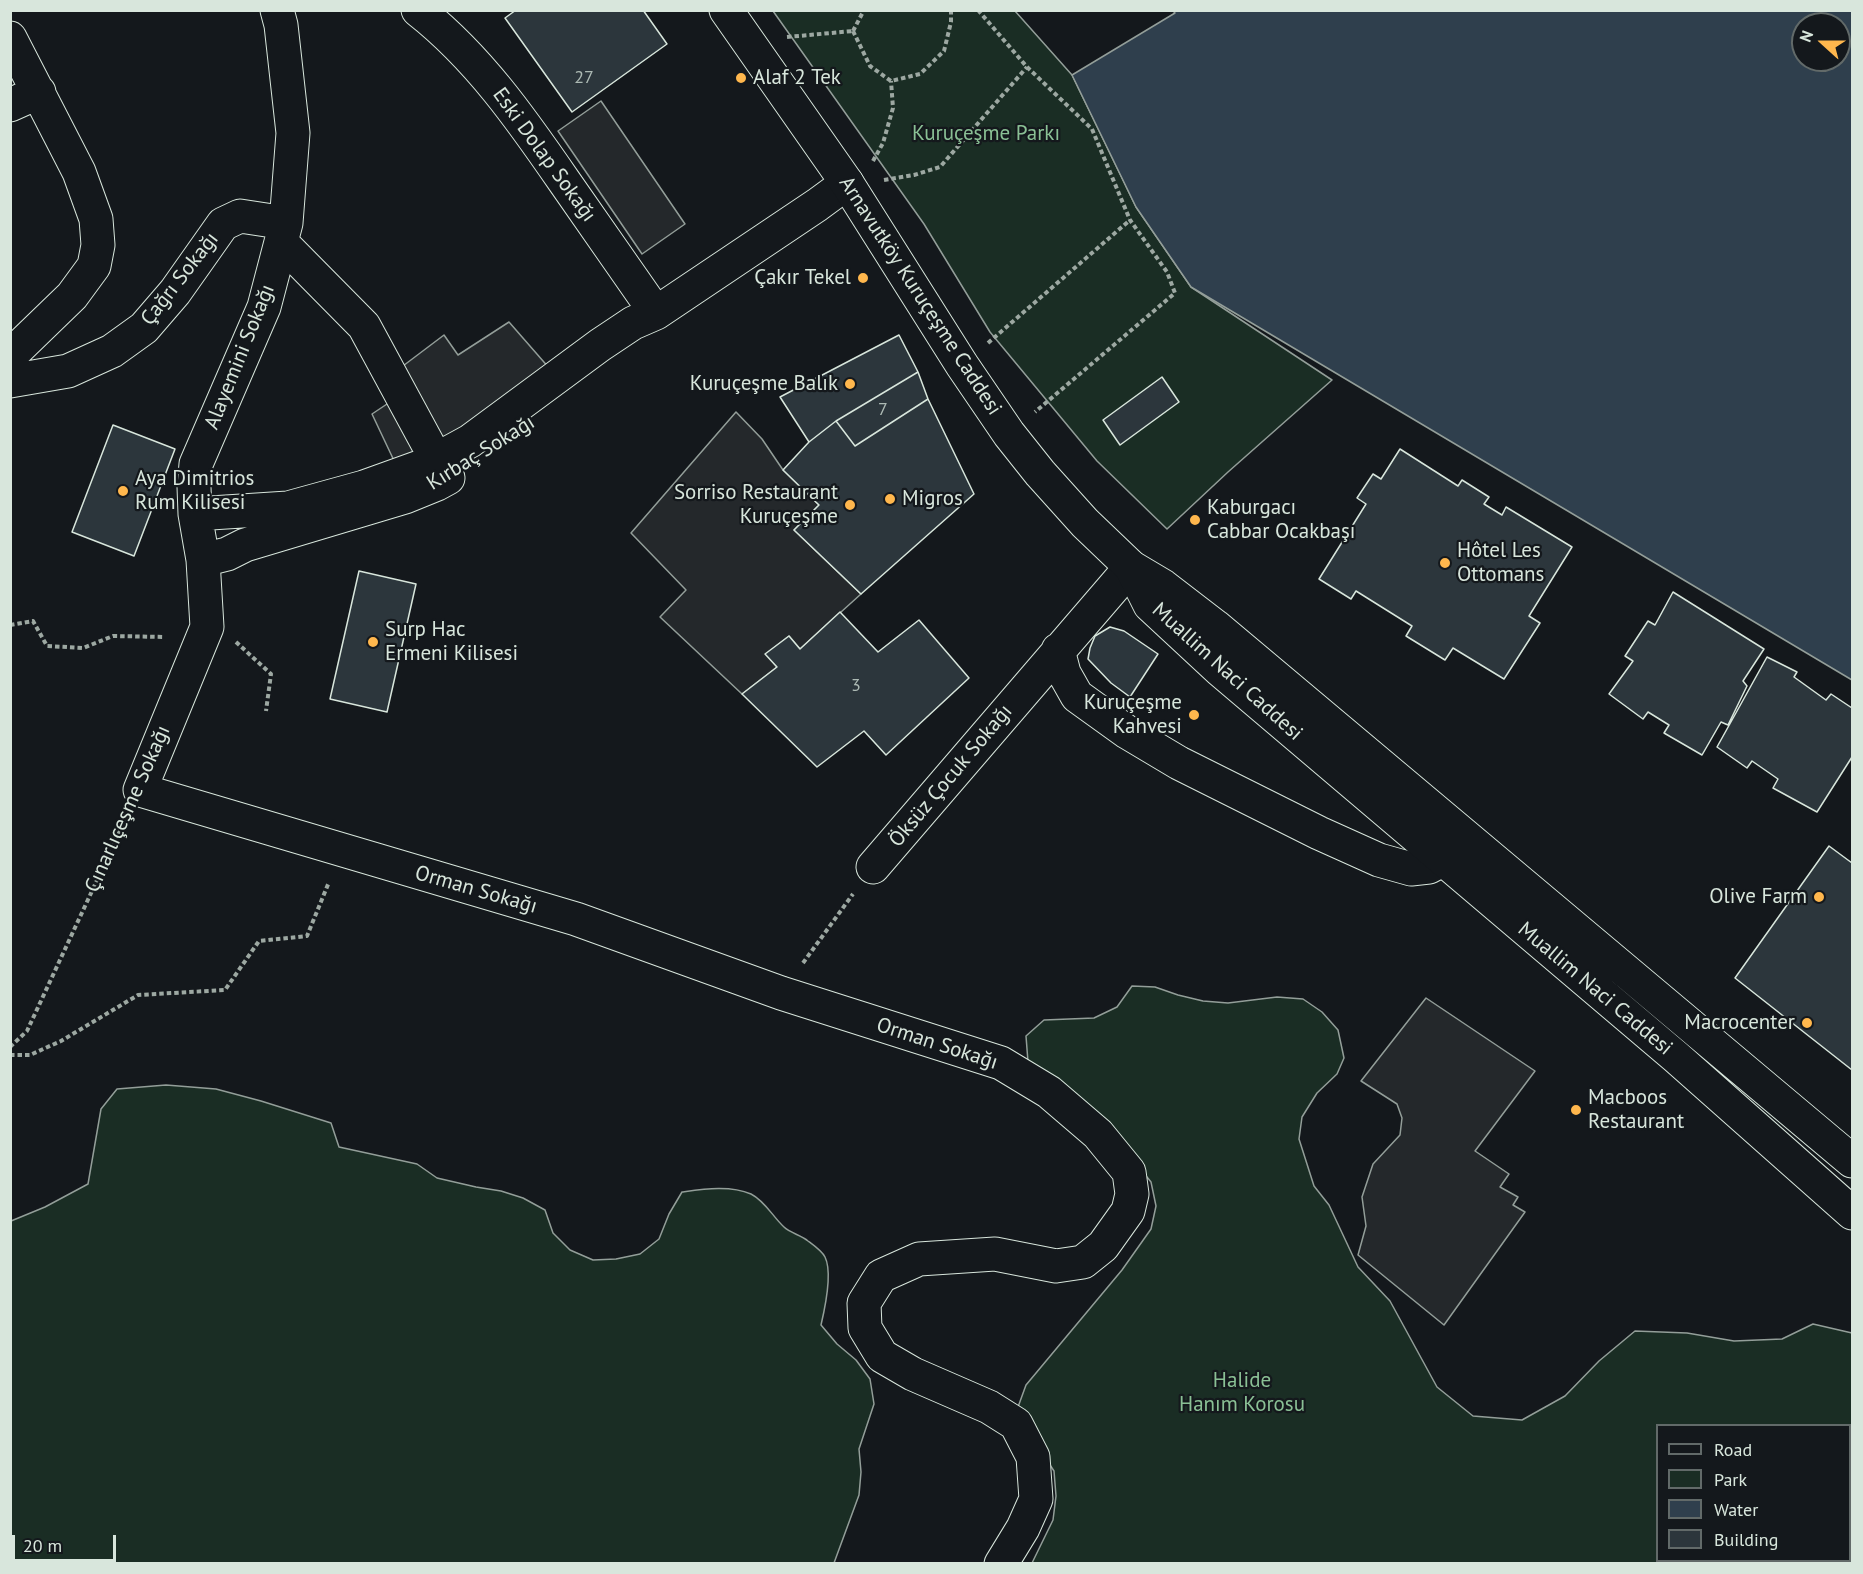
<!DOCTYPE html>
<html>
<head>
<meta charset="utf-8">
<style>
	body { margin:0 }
	#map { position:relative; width:1863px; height:1574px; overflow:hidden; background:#14181c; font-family:"PT Sans",sans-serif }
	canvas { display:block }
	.frame { position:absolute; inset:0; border:12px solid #d8e6dc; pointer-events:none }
	.legend { position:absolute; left:1656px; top:1424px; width:195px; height:138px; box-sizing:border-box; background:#14181c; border:2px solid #626a69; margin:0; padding:8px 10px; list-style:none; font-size:18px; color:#d8e6dc }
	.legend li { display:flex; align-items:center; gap:12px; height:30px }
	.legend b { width:30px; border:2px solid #626a69 }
	.north { position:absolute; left:1791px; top:12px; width:60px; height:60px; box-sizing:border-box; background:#14181c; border:2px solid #626a69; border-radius:50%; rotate:291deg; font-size:16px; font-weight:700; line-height:24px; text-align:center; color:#d8e6dc }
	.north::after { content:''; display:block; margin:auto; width:21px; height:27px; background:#ffb74d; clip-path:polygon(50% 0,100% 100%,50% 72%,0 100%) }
	.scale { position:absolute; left:12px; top:1535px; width:104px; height:27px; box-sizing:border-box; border:3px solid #d8e6dc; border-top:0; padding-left:8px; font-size:18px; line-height:21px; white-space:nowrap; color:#d8e6dc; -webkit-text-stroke:4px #14181c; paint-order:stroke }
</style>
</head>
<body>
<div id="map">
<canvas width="1863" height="1574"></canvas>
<div class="frame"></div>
<ul class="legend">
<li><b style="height:8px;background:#14181c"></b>Road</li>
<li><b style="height:16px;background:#1a2d24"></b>Park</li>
<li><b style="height:16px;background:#2f3f4d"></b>Water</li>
<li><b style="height:16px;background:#2c363c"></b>Building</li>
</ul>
<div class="north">N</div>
<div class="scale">20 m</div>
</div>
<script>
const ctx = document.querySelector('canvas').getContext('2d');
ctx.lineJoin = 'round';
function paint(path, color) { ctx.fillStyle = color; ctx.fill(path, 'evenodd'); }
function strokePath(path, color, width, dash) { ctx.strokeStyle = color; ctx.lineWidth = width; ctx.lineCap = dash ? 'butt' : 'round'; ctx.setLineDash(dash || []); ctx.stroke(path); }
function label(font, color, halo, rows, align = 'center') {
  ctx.font = font + ' "PT Sans",sans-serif'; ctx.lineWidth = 4.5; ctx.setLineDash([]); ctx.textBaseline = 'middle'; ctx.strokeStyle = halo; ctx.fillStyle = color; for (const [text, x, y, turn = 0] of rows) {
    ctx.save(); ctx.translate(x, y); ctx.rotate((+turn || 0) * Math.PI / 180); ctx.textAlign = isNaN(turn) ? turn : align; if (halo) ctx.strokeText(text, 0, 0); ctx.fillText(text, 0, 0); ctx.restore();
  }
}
const green = new Path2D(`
	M773,11H1015L1072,75L1136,207L1191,287L1332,380L1228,472L1167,529L1097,461L990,332L924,224Z
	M1132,986L1155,987L1178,995L1203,1001L1228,1003L1277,997L1303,999L1322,1012L1338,1030L1344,1058L1337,1074L1317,1093L1302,1117L1299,1139L1314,1186L1329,1205L1358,1267L1390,1301L1437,1387L1473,1416L1522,1420L1565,1396L1599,1361L1635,1331L1687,1333L1734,1341L1782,1339L1813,1324L1852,1333V1563H1032L1053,1520L1056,1496L1054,1471L1027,1430L1018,1407L1026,1385L1122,1270L1151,1229L1156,1206L1151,1182L1115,1137L1028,1062L1026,1036L1044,1020L1094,1018L1117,1007ZM1658,1426H1850V1560H1658Z
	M166,1085L216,1089L261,1101L331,1123L339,1147L417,1164L437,1178L476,1187L501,1191L523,1198L545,1210L553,1233L570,1250L593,1260L616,1259L640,1254L659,1239L669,1214L682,1192C704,1189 730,1185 751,1194C765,1201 773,1217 784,1227C790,1233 801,1235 808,1241C812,1244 822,1251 825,1257C833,1273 825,1308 821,1325L837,1344L856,1360L870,1379L874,1404L859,1449L861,1472L859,1495L834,1563H11V1221L45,1207L88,1184L101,1109L117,1089Z`);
paint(green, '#1a2d24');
strokePath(green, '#939e99', 1.5);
const parking = new Path2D(`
	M601,101L685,224L642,254L558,131Z
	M509,322L550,369L465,426L397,467L372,414L402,394L391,375L444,335L458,355Z
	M736,412L762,439L783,470L819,505L794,530L861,594L800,649L789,636L766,654L777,667L742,694L660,617L686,590L631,533Z
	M1426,998L1535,1071L1475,1151L1509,1174L1500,1187L1518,1197L1513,1205L1525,1212L1444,1325L1358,1255L1366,1226L1362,1197L1373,1164L1400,1135L1402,1118L1397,1104L1361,1081Z`);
paint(parking, '#24282b');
strokePath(parking, '#939e99', 1.5);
const water = new Path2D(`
	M1173,11H1852V680L1191,287L1136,207L1072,75L1175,13ZM1803,24H1839V60H1803Z`);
paint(water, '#2f3f4d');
strokePath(water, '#939e99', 1.5);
const building = new Path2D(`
	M516,10H643L667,44L572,112L505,18Z
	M899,335L918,372L836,421L809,442L780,397Z
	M918,372L928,399L855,446L836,421Z
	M1162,377L1179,402L1120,445L1103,420Z
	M928,399L974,494L861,594L794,530L819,505L783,470L809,442L836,421L855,446Z
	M113,425L175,449L134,556L72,532Z
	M1400,449L1458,486L1462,480L1489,497L1484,504L1502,515L1506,507L1572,547L1529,616L1540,623L1504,679L1453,648L1445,660L1406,636L1412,626L1356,591L1351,599L1319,579L1366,504L1357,498L1373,474L1381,479Z
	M359,571L416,584L387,712L330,699Z
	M1673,592L1764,649L1743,681L1747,686L1728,725L1721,722L1702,755L1664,733L1669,725L1648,712L1643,719L1609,694L1633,661L1625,656L1648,621L1655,625Z
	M840,612L878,652L919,620L969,678L886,755L864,731L817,767L742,694L777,667L765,654L789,636L800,649Z
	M1110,627L1124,631L1158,654L1130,697L1111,683L1088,659L1090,648L1095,636Z
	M1767,657L1797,672L1794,677L1826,700L1831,694L1852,708V757L1817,812L1773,788L1778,779L1752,761L1747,768L1717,747Z
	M1829,846L1852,863V1070L1735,978Z`);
paint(building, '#2c363c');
strokePath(building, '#d8e6dc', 1.5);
const minor = new Path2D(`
	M277,10L281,25L293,133L286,223L264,307L196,464L194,487L195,514L203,560L207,627L140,790L576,919L781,993L1001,1063L1049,1092L1098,1134L1129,1172L1132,1194L1128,1211L1103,1246L1083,1262L1056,1266L995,1254L919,1259L881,1276L864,1303L865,1328L882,1356L913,1374L989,1407L1016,1424L1033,1457L1036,1499L1023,1528L1001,1564
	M418,10C478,57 522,120 564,181C595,225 625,269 656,313
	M10,38L79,172L96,219L98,245L94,266L72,296L10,356
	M10,105L39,92
	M282,243L364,326L436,459
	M10,381L68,371L112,351L144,328L175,292L223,224L240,216L286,223
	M195,514L288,508L364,487L428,464L470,441L600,345L633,323L656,313L817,205L847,183
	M203,560L227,554L245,545L405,497L437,484L448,478
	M1058,650L1064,673L1077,696L1127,732L1179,763L1319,833L1379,860L1411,869L1429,867L1442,860
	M873,867L1131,567`);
const major = new Path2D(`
	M726,10L847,183L962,365L1009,434L1040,473L1085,523L1131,567L1163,586L1215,626L1852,1161
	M1131,567L1150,605L1220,670L1676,1057L1852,1213`);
strokePath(minor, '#d8e6dc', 35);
strokePath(major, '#d8e6dc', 35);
strokePath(new Path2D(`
	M978,10L1027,67L1092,129L1130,220L1167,272L1175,293L1035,412
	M853,31L870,66L891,81L920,74L944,51L951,22V10
	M853,31L864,10
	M787,37L853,31
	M873,161L883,143L893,108L891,81
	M884,180L914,175L940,167L1027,67
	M988,343L1130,220
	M10,625L33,621L47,646L83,648L113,636L165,637
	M236,642L271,674L266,711
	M803,963L853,894
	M10,1047L27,1031L125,820
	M10,1055H30L61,1041L138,995L225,990L259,941L307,936L329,882`), '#9da8a2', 4, [4.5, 3]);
strokePath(minor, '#14181c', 33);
strokePath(major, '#14181c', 33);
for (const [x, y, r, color] of [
	[741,78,6,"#ffb74d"],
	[863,278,6,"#ffb74d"],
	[850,384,6,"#ffb74d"],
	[123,491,6,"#ffb74d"],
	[890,499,6,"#ffb74d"],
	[850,505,6,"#ffb74d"],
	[1195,520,6,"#ffb74d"],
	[1445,563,6,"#ffb74d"],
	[373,642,6,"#ffb74d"],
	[1194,715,6,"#ffb74d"],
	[1819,897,6,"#ffb74d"],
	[1807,1023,6,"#ffb74d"],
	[1576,1110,6,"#ffb74d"]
]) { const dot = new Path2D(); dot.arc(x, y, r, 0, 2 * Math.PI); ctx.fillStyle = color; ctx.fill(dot); strokePath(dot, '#14181c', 2); }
label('18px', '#adbab4', null, [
	["27",584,78],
	["7",883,410],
	["3",856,686]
]);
label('21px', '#d8e6dc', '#14181c', [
	["Alaf 2 Tek",753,78],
	["Çakır Tekel",851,278,"right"],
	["Kuruçeşme Balık",838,384,"right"],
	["Aya Dimitrios",135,479],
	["Rum Kilisesi",135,503],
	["Sorriso Restaurant",838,493,"right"],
	["Kuruçeşme",838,517,"right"],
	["Migros",902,499],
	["Kaburgacı",1207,508],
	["Cabbar Ocakbaşı",1207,532],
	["Hôtel Les",1457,551],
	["Ottomans",1457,575],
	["Surp Hac",385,630],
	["Ermeni Kilisesi",385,654],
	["Kuruçeşme",1182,703,"right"],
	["Kahvesi",1182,727,"right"],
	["Olive Farm",1807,897,"right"],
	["Macrocenter",1795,1023,"right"],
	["Macboos",1588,1098],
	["Restaurant",1588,1122]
], 'left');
label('21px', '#8ac095', '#14181c', [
	["Kuruçeşme Parkı",986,134],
	["Halide",1242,1381],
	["Hanım Korosu",1242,1405]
]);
label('21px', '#d8e6dc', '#14181c', [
	["Eski Dolap Sokağı",544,155,54],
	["Çağrı Sokağı",180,279,-52],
	["Arnavutköy Kuruçeşme Caddesi",920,296,57],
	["Alayemini Sokağı",240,357,-68],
	["Kırbaç Sokağı",481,453,-32],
	["Muallim Naci Caddesi",1227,672,42],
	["Öksüz Çocuk Sokağı",951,776,-50],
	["Çınarlıçeşme Sokağı",128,809,-66],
	["Orman Sokağı",476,890,16],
	["Muallim Naci Caddesi",1595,989,40],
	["Orman Sokağı",937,1044,18]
]);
</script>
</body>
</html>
